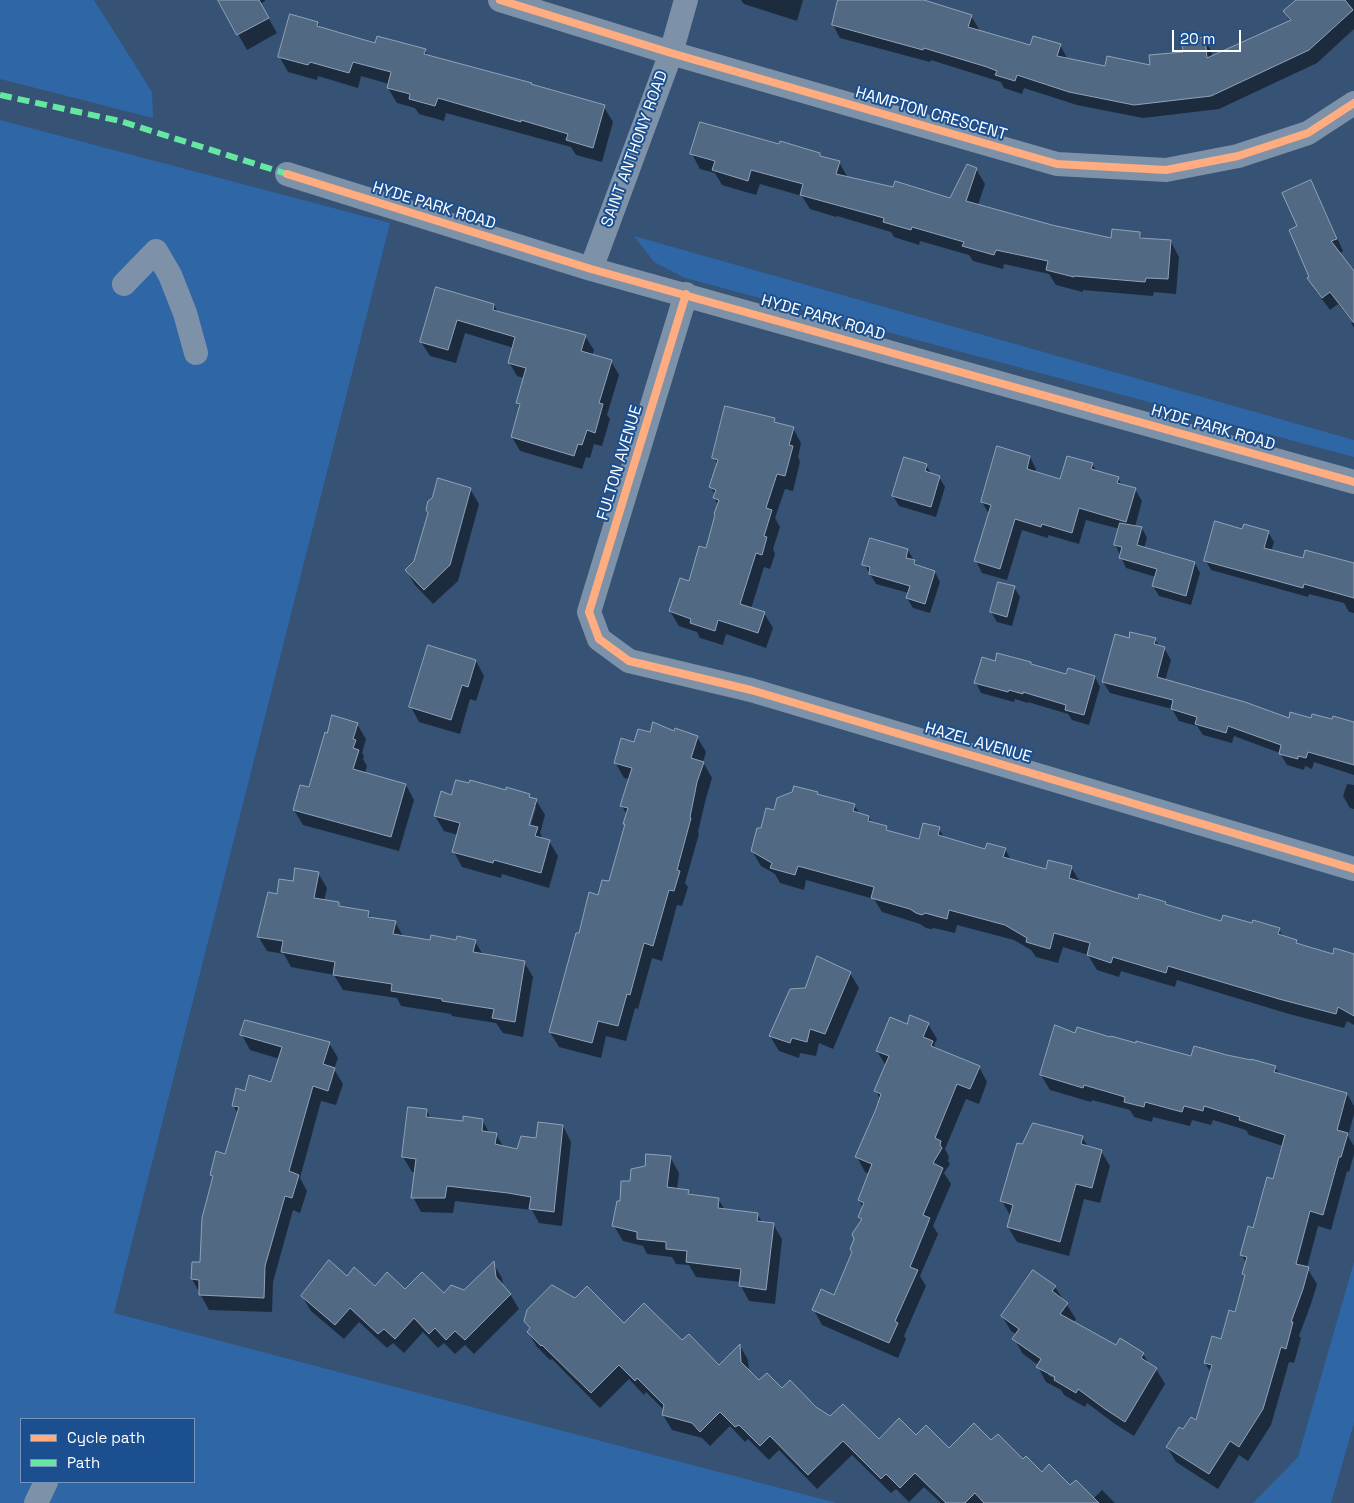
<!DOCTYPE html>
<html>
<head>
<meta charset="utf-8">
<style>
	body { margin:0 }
	#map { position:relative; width:1354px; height:1503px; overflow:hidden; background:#365274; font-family:"Space Grotesk",sans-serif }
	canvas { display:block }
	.legend { position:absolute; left:20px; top:1418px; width:175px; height:65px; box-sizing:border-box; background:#1b4f8f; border:1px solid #7695bc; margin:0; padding:6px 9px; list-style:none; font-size:15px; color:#fff }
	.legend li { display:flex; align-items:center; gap:10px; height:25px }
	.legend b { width:25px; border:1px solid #7695bc }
	.scale { position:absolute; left:1172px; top:30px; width:69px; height:22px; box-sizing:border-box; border:2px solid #fff; border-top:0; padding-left:6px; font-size:15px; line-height:18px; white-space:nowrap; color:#fff; -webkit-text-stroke:4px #1b4f8f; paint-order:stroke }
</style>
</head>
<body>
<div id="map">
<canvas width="1354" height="1503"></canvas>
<ul class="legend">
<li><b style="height:6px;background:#ffac80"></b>Cycle path</li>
<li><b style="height:6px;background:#66e7a1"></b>Path</li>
</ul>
<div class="scale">20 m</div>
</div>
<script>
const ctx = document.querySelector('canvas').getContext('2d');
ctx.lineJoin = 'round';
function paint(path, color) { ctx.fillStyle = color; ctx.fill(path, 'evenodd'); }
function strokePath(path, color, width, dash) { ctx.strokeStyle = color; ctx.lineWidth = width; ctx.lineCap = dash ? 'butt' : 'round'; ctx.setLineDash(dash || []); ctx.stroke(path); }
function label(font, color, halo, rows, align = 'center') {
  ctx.font = font + ' "Space Grotesk",sans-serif'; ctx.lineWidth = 4; ctx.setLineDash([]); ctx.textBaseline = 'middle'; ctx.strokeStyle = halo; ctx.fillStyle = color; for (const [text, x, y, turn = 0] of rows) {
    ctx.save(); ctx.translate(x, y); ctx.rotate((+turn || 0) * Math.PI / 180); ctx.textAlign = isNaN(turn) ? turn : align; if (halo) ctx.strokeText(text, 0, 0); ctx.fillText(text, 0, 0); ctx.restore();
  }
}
paint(new Path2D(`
	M0,0H94L152,92L153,118L0,79Z
	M0,120L390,223L114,1313L837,1503H0ZM21,1419H194V1482H21Z
	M634,236L1354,440V457L685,278L654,262Z
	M1354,1262V1423L1331,1503H1253L1298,1457Z`), '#2f66a5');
paint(new Path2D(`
	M219,0H265V1L257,6L262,7L277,33L247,50Z
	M741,0H803L797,21L744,4Z
	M840,0H920L971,16L979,29L978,31L1031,47L1060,45L1067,58L1106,67L1152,66L1184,53L1204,39L1212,52V57L1290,21L1285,12L1298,0H1354V29L1317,63L1219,109L1143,118L1077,105L1024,88L1022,94L1004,88L1001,82L931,60L930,62L840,38L833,25Z
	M318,23L320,28L376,44L425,50L428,56L604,107L613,122L602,162L576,155L571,147L446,113L444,121L419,114L415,108L397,103L388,88L389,84L361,76L358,88L318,76L317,80L288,72L279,56Z
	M780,146L819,154L821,157L839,162L848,178L951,199L976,169L985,184L978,205L1052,226L1112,240L1139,233L1143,239L1171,242L1179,257L1176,294L1154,292L1153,296L1083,290V292L1056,285L1049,274L1004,264L1003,269L973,261L969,255L920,241L919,245L894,237L891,232L837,216L836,217L810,209L802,196L760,184L756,195L722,185L715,173L700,169L692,154Z
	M1310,182L1317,194L1343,251L1339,254L1354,273V328L1351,323L1353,322L1338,304L1330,310L1316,291L1309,279L1311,277L1299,227Z
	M437,289L494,305L498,312L585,336L594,350L592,356L611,361L619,375L607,415L610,419L602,446L594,444L590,458L586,457L582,469L520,451L512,437L520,408L517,403L524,378L517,376L509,362L514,348L465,333L456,363L430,356L421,342Z
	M774,419L776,424L793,428L801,443L798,457L800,462L793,491L785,489L775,518L780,527L773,549L775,554L770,569L764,567L751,609L764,613L773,628L766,648L726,634L723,645L700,638L697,632L679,626L670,611L690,583L706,549L718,505L714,498L715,495L711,487L718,465L714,458Z
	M1030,457L1036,469L1035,473L1061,481L1092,464L1097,472L1118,478L1122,485L1135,489L1142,501L1135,527L1142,528L1147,538L1144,548L1195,563L1200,573L1191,605L1159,596L1153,586L1156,577L1126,568L1115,544L1120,529L1086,520L1079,544L1048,535V538L1022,530L1007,580L982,573L976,561L989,514L982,502Z
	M926,465L932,475L939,477L945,487L936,517L899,506L893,496Z
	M470,489L479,504L458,581L433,604L415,585L406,570L416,561Z
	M1243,530L1268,532L1274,542L1271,551L1304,560L1354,565V613L1349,612L1344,603L1309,594L1308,597L1211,570L1206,561Z
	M908,550L917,566L935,572L940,582L930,613L913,608L907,598L909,593L876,584L864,564Z
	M1014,587L1020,597L1012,626L997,622L991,612Z
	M1130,639L1155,640L1160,647L1164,648L1171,660L1165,681L1290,720H1312L1353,723L1354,721V775L1314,762L1312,769L1305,766L1304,770L1287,765L1280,753L1234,736L1232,743L1203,735L1197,726L1179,721L1172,709L1110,693L1103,682Z
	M476,661L484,676L476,701L470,699L460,734L419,722L411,707Z
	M995,662L1031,663L1032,665L1066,675L1068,670L1095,677L1100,687L1089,725L1072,720L1068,714L1028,702V703L1015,699L1014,702L981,693L976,683Z
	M357,724L366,739L362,753L364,756L363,759L367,766L365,773L406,785L414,800L399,851L303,825L294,810L309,789L328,734Z
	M675,733L697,737L706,752L703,762L712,778L706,798L698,832L699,834L685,883L688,887L682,906L677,905L662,961L652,958L638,1009L635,1008L626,1041L606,1036L601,1058L559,1047L550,1032L579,935L599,896L610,883L626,826L627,815L622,806L629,779L624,778L615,762L635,744L650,734Z
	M1347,784L1354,785V809L1350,808L1343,796Z
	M507,791L529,795L531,799L536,800L545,815L540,833L543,839L549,841L558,856L549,888L502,874L501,878L462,867L454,852L458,835L444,831L435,816L452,796ZM533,807H536L529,831H526Z
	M817,793L819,795L854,805L860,814L869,817L872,823L886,827L888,832L919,840L939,829L945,839L986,851L1005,849L1011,860L1046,871L1071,867L1080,882L1139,900L1165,903L1167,906L1222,922L1279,929L1283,937L1296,941L1299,945L1333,955L1354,957V1025L1347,1021L1344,1028L1289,1014L1177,980L1175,987L1121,971L1119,977L1097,970L1088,955L1063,947L1058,963L1036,957L1031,950L1014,940L957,925L955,933L934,928L931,929L926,928L920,924L882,912L874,899L806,880L804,890L780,883L775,874L761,866L752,851L761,830L775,812Z
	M318,873L327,888L324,901L339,904L341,908L368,913L372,919L395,922L403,936L431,941H475L483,955L524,962L533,977L523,1037L503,1033L496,1023L452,1016L451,1014L401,1006L397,998L343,990L334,975L291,967L284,954L267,951L258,936L278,895L294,883Z
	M850,973L859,988L833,1049L819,1043L816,1056L800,1053L799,1058L779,1051L770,1036L806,989Z
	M928,1024L937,1039L934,1045L937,1050L979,1067L987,1082L979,1104L966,1099L945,1149L949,1157L948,1161L950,1164L944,1173L951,1184L933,1226L938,1234L920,1276L926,1286L904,1336L906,1339L898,1358L822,1325L814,1310L834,1296L853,1252L862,1221L860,1217L863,1208L859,1200L870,1174L865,1172L857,1157L880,1099L876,1091L886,1066L877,1051L907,1026Z
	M242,1035L329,1043L338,1058L334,1069L343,1084L336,1105L321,1101L300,1178L307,1191L300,1213L293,1210L273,1282L272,1312L209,1310L192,1279L201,1263L214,1179L211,1174L226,1155L238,1114L233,1105L246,1092L272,1083L280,1059L250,1050Z
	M1076,1035L1111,1039L1192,1058L1275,1067L1280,1075L1347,1094L1354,1106V1114L1348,1136L1354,1146V1154L1349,1172L1347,1171L1331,1230L1318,1226L1307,1268L1317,1284L1311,1304L1299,1336L1301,1338L1294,1363L1289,1362L1271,1425L1248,1461L1239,1455L1218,1489L1176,1462L1167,1447L1183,1431L1197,1422L1211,1373L1205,1363L1222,1340L1236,1314L1246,1278L1243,1274L1246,1263L1242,1255L1254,1229L1274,1180L1283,1146L1249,1135L1246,1130L1213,1120L1211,1125L1192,1120L1190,1126L1153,1117L1152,1122L1134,1117L1130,1110L1092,1100L1091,1102L1050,1090L1041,1075Z
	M426,1110L431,1119L464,1122L482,1120L490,1134H496L504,1148L518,1151L563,1126L571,1142L562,1226L539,1223L532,1210L455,1201L453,1213L421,1212L413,1197L416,1172H412L403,1157Z
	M1082,1137L1088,1147L1101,1151L1110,1166L1100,1203L1084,1199L1069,1256L1017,1242L1008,1227L1011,1217L1002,1201Z
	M670,1157L679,1173L677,1190L688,1191L691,1196L718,1199L725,1210L757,1214L762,1222L773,1224L782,1239L775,1304L749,1301L741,1286V1282L696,1277L689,1265L676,1264L672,1257L647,1254L643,1246L623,1241L614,1226L621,1202L632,1182L646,1167Z
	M493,1263L502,1278L503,1286L510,1294L519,1309L474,1354L465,1345L455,1354L444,1343L438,1348L423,1332L404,1353L393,1343L387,1348L359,1322L344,1339L311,1311L302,1296L347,1277L375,1287L444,1294L465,1292Z
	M1055,1287L1076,1319L1073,1323L1116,1347L1143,1354L1150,1365L1156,1369L1165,1384L1134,1436L1115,1424L1087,1403L1085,1407L1064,1395L1061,1390L1046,1382L1038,1367V1365L1023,1354L1014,1339L1017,1335L1011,1331L1002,1316ZM1048,1372L1062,1379L1060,1382L1048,1375Z
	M525,1321L624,1325L682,1342L719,1367L740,1346L748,1360L749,1371L759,1382L782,1389L815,1408L831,1418L879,1440L916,1437L949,1450L991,1442L1023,1460L1042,1474L1093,1499L1102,1490L1115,1503H941L924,1487L909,1502L896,1489L891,1493L852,1455L817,1489L779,1450L769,1460L748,1439L745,1442L730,1426L710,1446L702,1438L672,1430L663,1415L664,1410L646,1392L644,1395L629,1379L600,1408L552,1359L550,1360L537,1347L528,1332L530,1330Z`), '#0007');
const building = new Path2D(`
	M218,0H259L269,18L237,35Z
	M838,0H924L972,15L968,27L1030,45L1033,36L1061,44L1057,56L1105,66L1107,56L1150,65L1149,55L1183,52L1182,40L1205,37L1207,58L1291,20L1283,11L1296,0H1345L1353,10L1309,50L1211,96L1134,105L1069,92L1017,75L1015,81L995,75L997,71L987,67L924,48L923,50L832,25Z
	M290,14L318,22L317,26L375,43L377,36L426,49L424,54L532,83L531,84L605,105L593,148L566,140L568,134L521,120V122L438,98L435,106L409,99L410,94L387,88L391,72L353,62L349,73L310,62L308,65L278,57Z
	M700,122L779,144L780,141L820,153V156L840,161L836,174L893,187L895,181L950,198L967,164L977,168L966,201L1052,225L1111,238L1112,229L1140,232V238L1171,240L1168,279L1146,278L1145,282L1075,276L1074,277L1046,270L1048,261L996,250L994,255L962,246L964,242L912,227L911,230L883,222L884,218L800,195L803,184L751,170L748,181L712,170L715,161L690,154Z
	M1311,180L1337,239L1331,241L1354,271V323L1330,292L1322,298L1307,278L1309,277L1289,230L1297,226L1282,193Z
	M436,287L494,304L493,310L586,335L581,351L612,360L599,403L603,404L595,433L587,430L582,445L578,444L574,456L511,437L520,404L516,403L526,368L508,363L515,337L457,320L448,350L420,342Z
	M725,406L775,418L774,422L794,427L789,445L793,446L785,476L777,474L766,508L772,510L764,536L767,537L762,555L756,553L740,604L765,612L758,633L718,620L715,631L690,623L691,619L669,611L680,578L689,581L699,546L706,548L715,515L714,514L719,500L713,498L716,490L709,487L718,460L712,458Z
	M997,446L1030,456L1027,469L1060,479L1067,456L1093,463L1091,469L1119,477L1117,483L1136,488L1126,522L1079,508L1072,533L1042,524L1041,527L1015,519L1000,569L974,561L991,505L981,502Z
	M904,457L927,464L925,471L940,476L931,507L892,496Z
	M438,478L471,488L450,565L424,590L405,570L414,561L428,513L426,510L428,501L432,498Z
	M1215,521L1242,529L1244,524L1269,531L1264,548L1303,558L1305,550L1354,563V598L1304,584L1303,588L1204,561Z
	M1120,523L1142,527L1137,545L1195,562L1186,596L1152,586L1157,569L1119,558L1122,547L1114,545Z
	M870,538L908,549L906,558L915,560L914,564L935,571L925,604L906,598L910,586L869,574L870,567L862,565Z
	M998,582L1015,586L1007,617L990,612Z
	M1130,632L1156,638L1154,644L1165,647L1157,677L1245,702L1289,718L1290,712L1311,718L1312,714L1332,719L1333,716L1354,722V765L1308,752L1306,758L1298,756V759L1279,754L1281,745L1228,726L1226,733L1195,724L1197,717L1171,709L1173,700L1102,682L1115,634L1129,638Z
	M428,645L476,660L468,687L462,685L451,720L409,707Z
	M997,653L1031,662V664L1066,674L1068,668L1095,676L1084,715L1065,710L1066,705L1023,692V694L1009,690L1008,692L974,683L982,657L995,661Z
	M332,715L358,723L353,739L356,740L353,748L359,750L353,769L406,784L391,837L293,810L300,785L309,787L325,732L327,733Z
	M653,722L674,731L675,728L698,736L691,758L704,762L697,782L690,817L691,818L677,870L680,871L674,891L669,890L653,946L644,943L630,995L627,994L618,1026L598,1021L592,1043L549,1032L576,933H579L589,892L598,895L602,880L609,881L625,824H623L628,808L620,806L632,768L614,763L621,738L634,742L638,729L650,732Z
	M456,780L469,783L470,780L506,790V787L530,794L529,797L537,799L529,825L538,827L535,836L550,840L541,873L494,860L493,863L452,852L460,823L434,816L441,791L451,795Z
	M794,786L818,792L817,794L855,804L853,811L869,816L868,821L887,826L886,830L919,839L923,823L940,827L938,835L985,849L987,843L1006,848L1003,857L1046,869L1048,860L1072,866L1069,878L1138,899L1139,894L1166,902L1165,904L1221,921L1223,915L1252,923L1253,920L1280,928L1278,934L1297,940L1296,943L1333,954L1334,948L1354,954V1016L1338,1007L1336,1014L1279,999L1168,966L1166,973L1113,957L1111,963L1087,955L1090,943L1054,933L1050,949L1026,942L1027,938L1005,925L949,910L947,919L925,913L922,915L916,913L910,909L871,898L874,887L798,866L795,875L770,868L772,863L751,851L757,828H761L766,808L774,810L777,798L792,792Z
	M295,868L319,872L314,898L339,902V906L369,911L368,917L396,921L393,934L430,940L431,935L456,940L457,936L476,940L473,952L525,961L515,1022L492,1018L494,1009L442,1001V999L391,991L392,984L333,975L335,962L281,952L283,941L257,937L268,892L277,894L279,879L293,881Z
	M817,956L851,972L825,1034L810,1029L807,1042L792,1038L790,1043L769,1036L790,989L805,988Z
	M910,1015L929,1023L923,1037L933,1041L931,1046L980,1066L970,1089L957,1084L935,1138L941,1141L940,1145L942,1148L933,1163L943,1168L923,1215L930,1218L910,1267L918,1270L895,1321L898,1323L889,1343L812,1310L821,1289L834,1295L852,1252L850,1249L854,1239L852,1234L862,1219L858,1217L864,1203L858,1200L872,1164L855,1157L876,1109L881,1094L874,1091L889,1056L876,1051L890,1017L907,1024Z
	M245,1020L330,1042L323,1064L335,1068L328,1091L313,1086L289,1171L299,1175L292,1198L285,1196L265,1266L264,1298L199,1295V1280L191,1279L192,1262H200L202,1218L213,1176L210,1175L216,1151L225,1154L239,1107L232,1106L236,1088L245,1091L249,1075L271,1082L282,1047L240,1035Z
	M1055,1025L1075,1033L1077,1027L1110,1037L1111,1036L1136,1043V1041L1191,1056L1194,1046L1227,1055L1251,1060V1059L1276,1066L1274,1072L1347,1093L1337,1130L1348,1133L1341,1157H1339L1323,1215L1310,1211L1296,1264L1309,1267L1303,1289L1291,1322H1293L1286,1349L1281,1347L1263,1409L1239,1447L1230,1441L1209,1474L1166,1447L1179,1427L1183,1429L1191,1417L1196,1420L1212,1365L1204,1363L1212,1336L1221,1339L1229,1310L1235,1312L1245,1275L1242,1274L1247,1257L1240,1255L1248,1226L1253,1228L1267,1177L1273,1179L1285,1135L1239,1120L1240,1117L1204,1106L1203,1111L1184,1106L1182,1112L1145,1102L1144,1107L1124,1102L1125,1097L1084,1085L1083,1088L1040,1075Z
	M408,1107L427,1109L426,1117L463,1121V1116L483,1119L482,1131L497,1133L495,1144L517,1149L521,1136L536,1138L538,1122L563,1125L554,1212L529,1209L531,1197L508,1193L447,1186L445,1198H411L416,1159L402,1157Z
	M1033,1123L1083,1136L1081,1144L1102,1150L1092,1188L1076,1184L1060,1242L1007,1227L1013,1205L1000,1201L1017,1143L1022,1144Z
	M646,1154L671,1156L667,1187L689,1190L688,1194L719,1198L718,1208L758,1213L757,1221L774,1223L766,1290L739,1286L741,1269L686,1262L687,1251L666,1249V1242L637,1239V1232L612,1226L617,1201H620L621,1181H630L631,1169L645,1166Z
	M329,1260L347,1276L354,1267L375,1286L387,1272L405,1289L422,1272L444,1293L451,1285L464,1290L494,1261L496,1277L511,1294L465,1340L455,1331L446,1340L435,1328L429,1334L414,1318L395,1339L384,1329L378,1334L350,1308L335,1325L301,1296Z
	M1033,1270L1056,1286L1052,1291L1068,1303L1060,1314L1116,1345L1120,1338L1144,1353L1141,1358L1157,1368L1125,1422L1105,1409L1078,1389L1076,1393L1054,1380L1055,1377L1036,1367L1041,1359L1012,1339L1019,1329L1001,1316Z
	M552,1285L575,1298L587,1286L624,1323L644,1303L682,1340L689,1334L719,1365L740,1344L741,1362L759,1380L767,1373L782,1388L790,1380L816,1407L830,1416L843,1404L879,1439L899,1418L916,1435L926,1425L949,1448L974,1423L991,1440L998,1434L1023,1459L1026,1456L1042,1472L1049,1464L1070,1485L1076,1480L1099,1503H984L975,1493L965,1503H946L915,1473L900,1488L886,1474L881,1479L843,1441L808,1475L770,1436L760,1446L739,1425L735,1427L720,1412L700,1432L692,1423L662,1415L664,1405L637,1378L635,1381L619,1365L591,1393L542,1345L541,1346L527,1332L530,1328L524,1321L527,1310Z`);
paint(building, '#526984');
strokePath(building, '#92a2b6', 1);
strokePath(new Path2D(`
	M500,0L671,53L1057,164L1166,170L1238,156L1308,133L1354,103
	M287,174L591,269L1354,482
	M591,269L671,53L686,0
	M124,284L156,251L170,275L185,313L196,353
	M686,294L589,612L599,639L629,661L751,690L1354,869
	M36,1503L46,1482`), '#7d92a8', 24);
strokePath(new Path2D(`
	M0,95L120,121L287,174`), '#66e7a1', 6, [12, 6]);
strokePath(new Path2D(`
	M500,0L671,53L1057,164L1166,170L1238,156L1308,133L1354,103
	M287,174L591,269L1354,482
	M686,294L589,612L599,639L629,661L751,690L1354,869`), '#ffac80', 8);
label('16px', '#fff', '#1b4f8f', [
	["HAMPTON CRESCENT",931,114,16],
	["SAINT ANTHONY ROAD",635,149,-70],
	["HYDE PARK ROAD",434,206,17],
	["HYDE PARK ROAD",823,318,16],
	["HYDE PARK ROAD",1213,428,16],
	["FULTON AVENUE",620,463,-73],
	["HAZEL AVENUE",978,743,16]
]);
</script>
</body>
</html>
